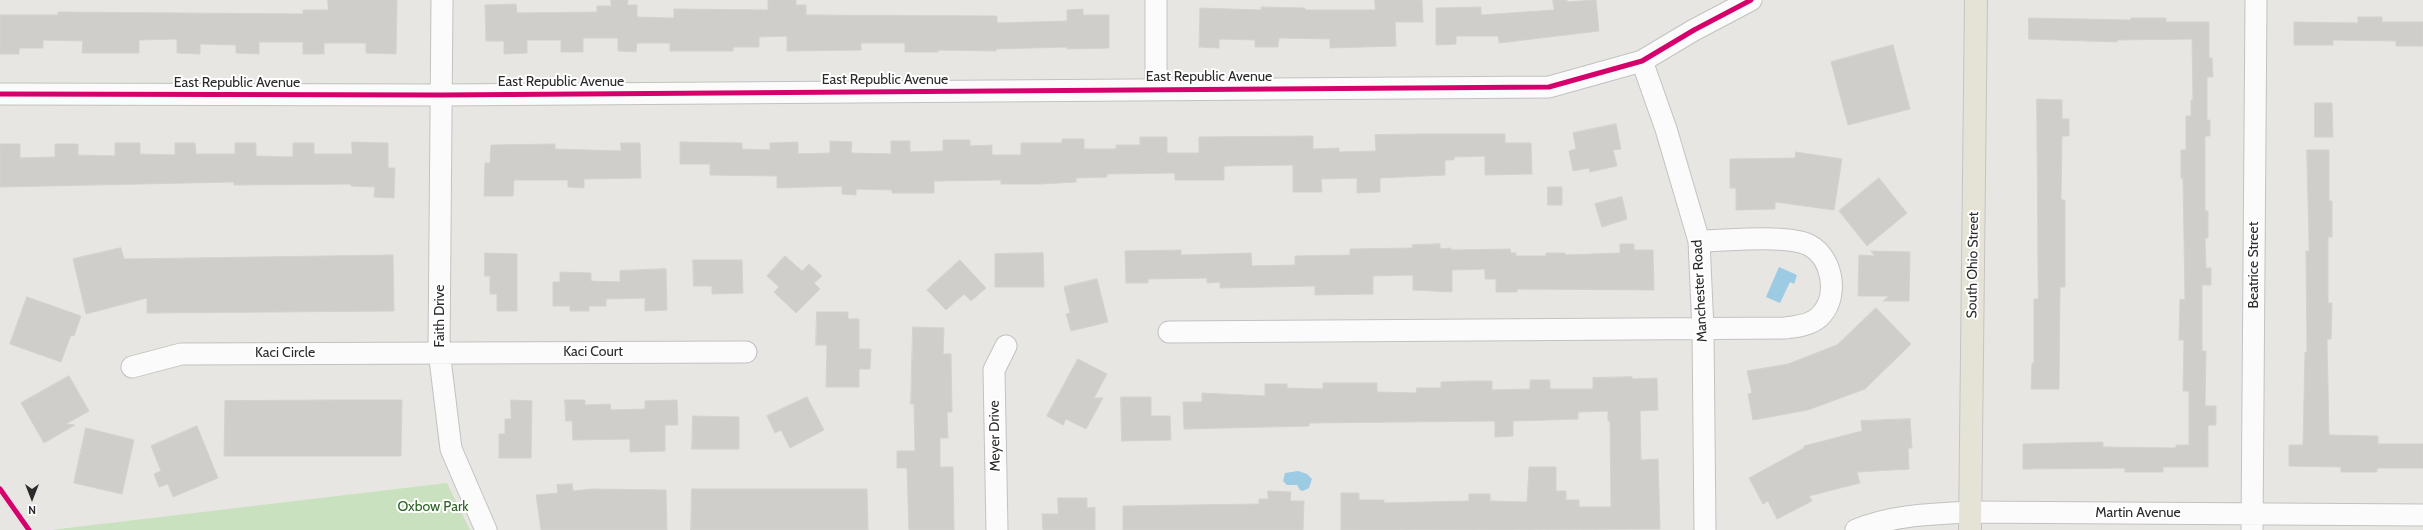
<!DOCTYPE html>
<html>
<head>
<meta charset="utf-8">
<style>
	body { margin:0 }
	#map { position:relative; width:2423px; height:530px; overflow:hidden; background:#e8e6e2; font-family:Cabin,sans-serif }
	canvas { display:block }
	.north { position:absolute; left:12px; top:478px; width:40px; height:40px; -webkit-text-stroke:3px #fff; paint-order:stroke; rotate:180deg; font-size:11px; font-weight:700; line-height:16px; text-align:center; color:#2b2b2b }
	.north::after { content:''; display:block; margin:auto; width:14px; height:18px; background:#2b2b2b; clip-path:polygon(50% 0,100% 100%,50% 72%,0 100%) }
</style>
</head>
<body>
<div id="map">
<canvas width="2423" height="530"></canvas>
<div class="north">N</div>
</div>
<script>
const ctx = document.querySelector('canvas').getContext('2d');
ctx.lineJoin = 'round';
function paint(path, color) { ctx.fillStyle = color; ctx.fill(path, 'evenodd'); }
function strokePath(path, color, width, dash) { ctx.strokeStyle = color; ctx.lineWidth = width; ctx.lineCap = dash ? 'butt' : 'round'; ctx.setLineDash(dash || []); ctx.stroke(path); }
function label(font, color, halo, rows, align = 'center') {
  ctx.font = font + ' Cabin,sans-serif'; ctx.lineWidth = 4; ctx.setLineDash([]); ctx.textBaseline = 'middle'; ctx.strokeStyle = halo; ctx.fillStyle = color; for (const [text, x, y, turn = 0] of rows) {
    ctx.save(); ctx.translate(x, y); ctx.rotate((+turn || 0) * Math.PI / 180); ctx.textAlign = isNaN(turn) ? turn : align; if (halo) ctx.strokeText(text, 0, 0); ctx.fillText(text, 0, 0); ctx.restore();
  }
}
paint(new Path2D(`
	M447,483L470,530H51Z`), '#c9e1be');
paint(new Path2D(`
	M1779,267L1797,275L1794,284L1790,282L1780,303L1766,297Z
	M1298,471L1307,474L1312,479L1309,488L1303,491L1300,490L1297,485H1287L1283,481L1285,473Z`), '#9ccbe3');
const building = new Path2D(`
	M328,0H397L396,54L366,53V43H324V54H303V42H259V54L236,53V45L200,44V54L177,53V39L139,40V53H82L83,41L43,40V48H19V54H0V15H58V12L303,14V10H328Z
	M611,0H628L627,5H637V17L674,18V9L768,10V0H796V5H806V15L997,16V23L1067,21V10L1083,9V15H1109V48L1067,49V47L996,49V51L938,50V52H905V43H861V50L787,51V36L759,37V47H733V51H670V43H637L636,52L618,51V38H583V52H561V40H527V53L504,54V41H486L485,5L516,4L517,13L597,12V6H611Z
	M1375,0H1422L1423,22H1395L1396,46L1330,48V39L1279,38L1278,47H1255V40L1219,39V48L1199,47L1200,8L1261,10V7L1305,8V10H1375Z
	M1553,0H1567V2L1596,0L1599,31L1499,43L1498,36H1456V44L1436,45V8L1481,7V15L1554,10Z
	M2358,17H2382V22H2423V46H2396V41L2333,40V45H2294V22L2358,23Z
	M2029,18L2131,20V18H2166V22H2209V58H2212L2213,77H2207V120H2210V136H2205V211H2208V238H2205L2206,268H2211V285H2202V351H2206L2205,406H2216V425H2208V467H2163V472H2125V468L2023,469V444L2103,442V447L2176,448V445H2189V391H2183L2184,340H2179L2180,299L2185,300L2183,178H2181V150H2186V116H2191V100H2193L2192,39L2117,40V42L2029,39Z
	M1893,45L1910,109L1848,125L1831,62Z
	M2037,99L2062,100V119H2069V136H2062L2061,200H2065V287H2060L2059,389H2031L2032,363H2034V299H2038Z
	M2315,103H2332L2333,137H2315Z
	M1616,124L1621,149L1613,150L1617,166L1590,172L1589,168L1573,171L1569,151L1576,149L1573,133Z
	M1424,134H1505V143H1531L1532,174L1485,175V156L1454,157V160H1445V175L1380,178V192L1357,193V178L1321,179L1322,192H1293V165L1224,166V180H1175V173L1107,174V177L1076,178V182L1041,184H1001V180L934,181V193H892V190L856,189V195L842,194V186L777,188V176L710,175V164H680V142L742,143V149L770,150V143L798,142V154L830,153V141L852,142L851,153L891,154V141H910V152L943,151V140H970V146L992,145V155H1021V143H1062V139H1084V149H1116V145H1140V137H1167V153H1199V137L1313,136V149L1339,148V152L1376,151L1375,135Z
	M352,142L388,143V168H395L394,198L374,197L375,187L351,186V184L234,185V182L0,187V144H20V158L55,157V144H78V155L115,156V143H140V154L175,155V143H195L196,154H235V143H256V156L293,157V143H314V154H352Z
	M621,143H640L641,178L584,179V188L568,187V180H514L513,196H484L485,163H490L491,145L555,144V149L621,151Z
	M2307,150H2329V201H2332V237H2328V303H2332L2331,339H2327L2329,435L2378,436V444H2423V468H2377V472H2341V467L2289,466V445H2303L2305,352H2307L2306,251H2309Z
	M1796,152L1842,159L1834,210L1775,202V209L1736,210V188H1730V159L1795,158Z
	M1879,178L1907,213L1867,246L1839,211Z
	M1548,187H1562V205H1548Z
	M1622,197L1627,219L1602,227L1595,204Z
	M1440,244V249L1451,248V250L1510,249L1511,253H1516V256H1546V253H1565V255L1620,253V244H1634V250H1653L1654,290L1517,289V292H1496V279H1485V269L1452,270V292L1413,290V275L1373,276V294L1315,295V286L1220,288V282L1207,283V278L1148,279V283H1126L1125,251L1181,250V255L1251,253L1252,266L1295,265V256L1350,255V249L1413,248L1412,245Z
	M121,248L124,259L393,255L394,311L147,313V298L86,314L73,259Z
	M1871,251L1910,252L1909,301H1883L1889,296H1858L1859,255L1875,256Z
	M485,253L517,254V311H497V294H490V276H485Z
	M1043,253L1044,287H995V254Z
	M785,256L802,271L809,264L822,276L814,283L820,289L796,313L774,292L779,287L767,276Z
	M693,260H742L743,293L712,294V286H694Z
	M960,260L986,288L971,301L964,294L946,310L927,290Z
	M666,269L667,310L645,311V298L606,299V306H589V311H570V306H553V282H560V272L591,273V281L620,282V271Z
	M1097,279L1108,322L1071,331L1066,314L1070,313L1064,287Z
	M27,297L81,316L74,336L71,335L61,362L10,344Z
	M1876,308L1911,344L1865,389L1808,410L1753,420L1748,394L1752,393L1747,371L1788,364L1837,345Z
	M817,312H848V319H859V349H871L870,369H859V387H826L827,345H816Z
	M913,327L944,328L943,354H951L952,412H947L948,438H940V467H953L954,530H909L907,468H897V451H915L914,404H911Z
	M1078,359L1107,374L1094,398H1103L1086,429L1066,419L1063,425L1047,416Z
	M69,376L89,411L66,424L75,425L44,443L21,403Z
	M1632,377V379L1657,378L1658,410L1640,411L1641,460L1658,459L1660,529L1341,530V493H1359V500H1384V503L1469,501V494H1490V501L1527,502L1529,467H1556V491H1566V500H1579V507H1611L1610,421H1608V411L1578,412V419L1513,421V436L1495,437V421L1309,423V426L1184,429L1183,402H1202V393L1265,396V384H1287V388L1323,389V383H1377V392L1417,393L1416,388H1441V382L1472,381H1492V390L1530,389V380H1550V389H1593V378Z
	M807,397L824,430L790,448L781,430L775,433L767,416Z
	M1121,397H1151V416H1170L1171,440L1122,441Z
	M335,400H402L401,456H224L225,401Z
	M511,400L532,401L531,458H499V434H505V419H511Z
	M565,400H585V405L610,404L611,410L645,409V401L677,400L678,425H665V451L630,452V439L573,440L572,421H566Z
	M693,416L739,417V449H692Z
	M1910,419L1912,448H1908L1909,469L1857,472L1860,483L1809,496L1812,501L1777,519L1768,501L1763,504L1749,478L1804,448V446L1862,431L1861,421Z
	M197,426L218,478L173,497L168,484L159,487L154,474L161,471L151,446Z
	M86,428L134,440L122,494L74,483Z
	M572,484L573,491L592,489L666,490L667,530H541L536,495L558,493L557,485Z
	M692,489H867L868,530H691Z
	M1268,491L1291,492L1290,501H1304L1303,530H1123V506L1259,504V499H1268Z
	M1058,498H1087V508L1095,507V530H1043L1042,514H1058Z`);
paint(building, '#d0cecb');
strokePath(building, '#d3d2ce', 1);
const minor = new Path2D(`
	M442,0L439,351L451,449L486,530
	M1156,0V90
	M1642,61L1666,129L1699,241L1703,330L1705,530
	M0,94L441,95L1549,87L1642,61L1694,30L1751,0
	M1169,332L1786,328C1799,326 1813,325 1822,314C1839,294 1832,257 1809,245C1789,234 1725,241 1699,241
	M132,367L181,354L746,352
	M997,530L994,370L1006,346
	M1856,530C1892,515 1931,514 1970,512L2423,515
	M2252,530L2256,0`);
const major = new Path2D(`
	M1970,530L1976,0`);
strokePath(minor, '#c2c2c1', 23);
strokePath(major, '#c5c4c2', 24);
strokePath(minor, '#fcfbfb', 21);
strokePath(major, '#e5e3d6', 22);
strokePath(new Path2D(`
	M0,94L441,95L1549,87L1642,61L1694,30L1751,0
	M0,489L29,530`), '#d6006c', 5);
label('14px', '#2b2b2b', '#fff', [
	["East Republic Avenue",1209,77],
	["East Republic Avenue",885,80],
	["East Republic Avenue",561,82],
	["East Republic Avenue",237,83],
	["South Ohio Street",1973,265,-89],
	["Beatrice Street",2254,265,-90],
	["Manchester Road",1700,291,-93],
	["Faith Drive",440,316,-90],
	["Kaci Court",593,352],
	["Kaci Circle",285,353],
	["Meyer Drive",995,436,-91],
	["Martin Avenue",2138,513]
]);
label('14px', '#296222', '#fff', [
	["Oxbow Park",433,507]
]);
</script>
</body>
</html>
